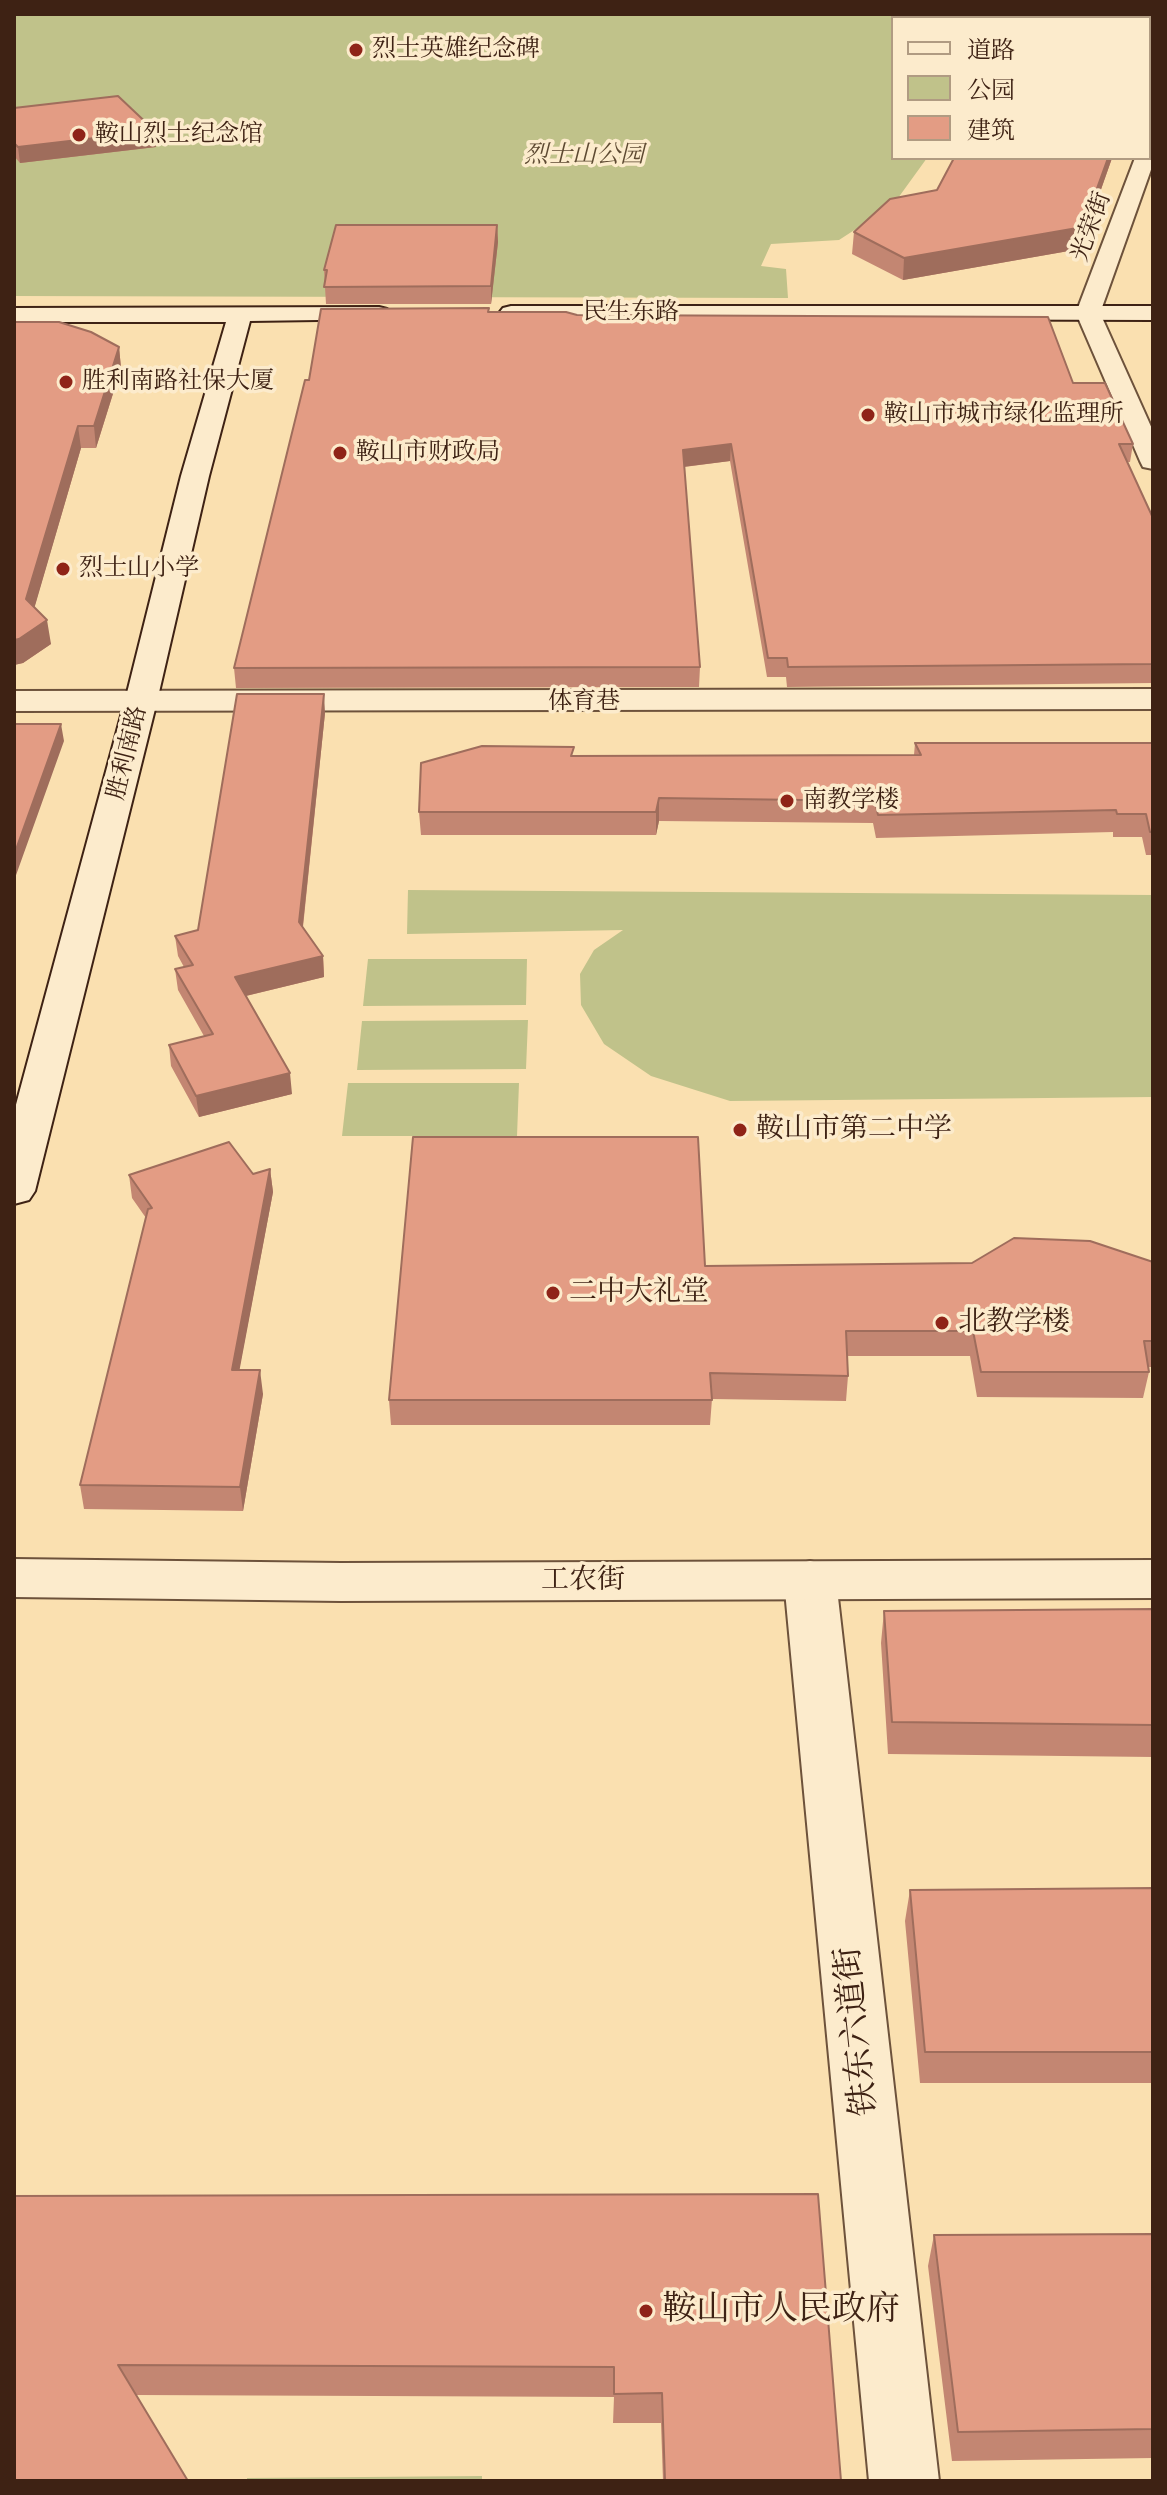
<!DOCTYPE html>
<html>
<head>
<meta charset="utf-8">
<style>
	body { margin:0 }
	#map { position:relative; width:1167px; height:2495px; overflow:hidden; background:#fae0b0; font-family:Alegreya,"Noto Serif SC",serif }
	canvas { display:block }
	.frame { position:absolute; inset:0; border:16px solid #3e2214; pointer-events:none }
	.legend { position:absolute; left:891px; top:16px; width:260px; height:144px; box-sizing:border-box; background:#fcebcc; border:2px solid #b09b82; margin:0; padding:10px 14px; list-style:none; font-size:24px; color:#3e2214 }
	.legend li { display:flex; align-items:center; gap:16px; height:40px }
	.legend b { width:40px; border:2px solid #b09b82 }
</style>
</head>
<body>
<div id="map">
<canvas width="1167" height="2495"></canvas>
<div class="frame"></div>
<ul class="legend">
<li><b style="height:10px;background:#fcebcc"></b>道路</li>
<li><b style="height:22px;background:#c0c28a"></b>公园</li>
<li><b style="height:22px;background:#e39c84"></b>建筑</li>
</ul>
</div>
<script>
const ctx = document.querySelector('canvas').getContext('2d');
ctx.lineJoin = 'round';
function paint(path, color) { ctx.fillStyle = color; ctx.fill(path, 'evenodd'); }
function strokePath(path, color, width, dash) { ctx.strokeStyle = color; ctx.lineWidth = width; ctx.lineCap = dash ? 'butt' : 'round'; ctx.setLineDash(dash || []); ctx.stroke(path); }
function label(font, color, halo, rows, align = 'center') {
  ctx.font = font + ' Alegreya,"Noto Serif SC",serif'; ctx.lineWidth = 7; ctx.setLineDash([]); ctx.textBaseline = 'middle'; ctx.strokeStyle = halo; ctx.fillStyle = color; for (const [text, x, y, turn = 0] of rows) {
    ctx.save(); ctx.translate(x, y); ctx.rotate((+turn || 0) * Math.PI / 180); ctx.textAlign = isNaN(turn) ? turn : align; if (halo) ctx.strokeText(text, 0, 0); ctx.fillText(text, 0, 0); ctx.restore();
  }
}
paint(new Path2D(`
	M14,14L1153,15V47L1149,64V18H893V158H927L893,205L839,240L771,244L761,266L786,269L788,298L14,296Z
	M408,890L1153,895V1097L730,1101L651,1076L604,1044L581,1005L580,974L594,950L623,930L407,934Z
	M368,959H527L526,1005L363,1006Z
	M528,1020L526,1069L357,1070L362,1021Z
	M348,1083H519L517,1136H342Z
	M482,2476V2481H247V2478Z`), '#c0c28a');
const minor = new Path2D(`
	M1149,153L1153,155V164L1100,313L1153,431V469L1143,467L1140,461L1076,313L1135,158H1149Z
	M1153,689V709L14,711V691Z
	M810,1561L828,1566L836,1580L939,2481H869L784,1580L792,1566Z`);
const tertiary = new Path2D(`
	M14,1559L341,1563L1153,1560V1598L341,1601L14,1597Z`);
const secondary = new Path2D(`
	M511,306H1153V320L503,318L499,313L503,308Z
	M379,307L387,309L391,314L387,319L250,321L209,476L157,701L35,1191L29,1200L14,1204V1112L125,701L181,476L226,322H14V308Z`);
strokePath(minor, '#6d523b', 4);
strokePath(tertiary, '#6d523b', 4);
strokePath(secondary, '#3e2214', 4);
paint(minor, '#fcebcc');
paint(tertiary, '#fcebcc');
paint(secondary, '#fcebcc');
paint(new Path2D(`
	M14,108L156,147L20,163L14,156Z
	M1108,158H1112L1111,161L1080,249L903,280L852,254L854,232Z
	M497,225L498,242L491,304H326L324,270Z
	M489,312L577,315L1073,383L1133,444L1130,462H1127L1153,518V683L787,687L786,677H767L730,461L684,467L700,667L699,687L236,688L234,668L309,380Z
	M14,322L119,347L121,368L96,448H81L34,608L51,644L23,663L14,665Z
	M325,713L303,927L323,956L324,977L246,996L292,1094L199,1117L171,1066L169,1045L204,1036L178,990L175,969L184,967L178,956L175,936L198,930Z
	M915,743H1153V855H1146L1142,837H1113V832L876,838L873,823L659,821L656,835H421L419,812L574,756L914,755Z
	M270,1169L273,1192L239,1370L263,1394L243,1511L84,1509L80,1485L146,1218L132,1198L129,1175L253,1174Z
	M1153,1262V1367H1148L1149,1372L1143,1398L977,1397L970,1356H847L848,1376L846,1401L712,1399L710,1425H391L389,1400L705,1266Z
	M1153,1609V1757L888,1754L881,1643L884,1611Z
	M1153,1888V2083H920L905,1921L910,1890Z
	M818,2194L841,2481H663L661,2423H613L614,2397L136,2395L14,2196Z
	M1153,2234V2458L952,2461L928,2266L934,2235Z`), '#c38672');
paint(new Path2D(`
	M155,131L156,147L20,163L18,147Z
	M1108,158H1112L1111,161L1080,249L903,280L904,258Z
	M497,225L498,242L491,304V286Z
	M119,347L121,368L96,448L94,426Z
	M78,426L81,448L30,623L26,599Z
	M731,444L730,461L682,467L683,450Z
	M47,620L51,644L23,663L14,665V640Z
	M324,694L325,713L301,943L299,922Z
	M61,724L64,741L15,878L16,884L14,890V855Z
	M659,798V821L656,835V812Z
	M323,956L324,977L237,998L235,977Z
	M290,1073L292,1094L199,1117L196,1096Z
	M270,1169L273,1192L235,1394L232,1370Z
	M260,1370L263,1394L243,1511L240,1487Z`), '#9f6d5c');
const building = new Path2D(`
	M118,96L155,131L18,147L14,143V108Z
	M954,158H1108L1083,227L904,258L854,232L890,199L937,190Z
	M336,225H497L491,286L324,287L327,270H324Z
	M489,308L488,312H566L577,315L1048,317L1073,383H1105L1133,444H1119L1153,518V664L788,667L787,658H768L731,444L683,450L700,667L234,668L305,380H309L321,309Z
	M14,322H59L91,332L119,347L94,426H78L26,599L47,620L19,639L14,640Z
	M237,694H324L299,922L323,956L235,977L290,1073L196,1096L169,1045L213,1034L175,969L193,965L175,936L198,930Z
	M14,724H61L14,855Z
	M915,743H1153V832H1150L1146,814H1117L1116,810L878,815L875,801L659,798L656,812H419L421,763L482,746L574,747L571,756L921,755Z
	M413,1137H698L705,1266L972,1263L1014,1238L1090,1241L1153,1262V1341H1144L1149,1372H981L973,1331H846L848,1376L710,1373L712,1400H389Z
	M229,1142L253,1174L270,1169L232,1370H260L240,1487L80,1485L148,1209L152,1208L129,1175Z
	M1153,1609V1725L892,1722L884,1611Z
	M1153,1888V2052H925L910,1890Z
	M818,2194L841,2481H665L662,2393L614,2394V2367L118,2365L188,2481H14V2196Z
	M1153,2234V2429L958,2432L934,2235Z`);
paint(building, '#e39c84');
strokePath(building, '#9f6d5c', 2);
for (const [x, y, r, color] of [
	[356,50,8,"#8f2418"],
	[79,135,8,"#8f2418"],
	[66,382,8,"#8f2418"],
	[868,415,8,"#8f2418"],
	[340,453,8,"#8f2418"],
	[63,569,8,"#8f2418"],
	[787,801,8,"#8f2418"],
	[740,1130,8,"#8f2418"],
	[553,1293,8,"#8f2418"],
	[942,1323,8,"#8f2418"],
	[646,2311,8,"#8f2418"]
]) { const dot = new Path2D(); dot.arc(x, y, r, 0, 2 * Math.PI); ctx.fillStyle = color; ctx.fill(dot); strokePath(dot, '#fcebcc', 3); }
label('24px', '#3e2214', '#fcebcc', [
	["烈士英雄纪念碑",372,50],
	["鞍山烈士纪念馆",95,135],
	["胜利南路社保大厦",82,382],
	["鞍山市城市绿化监理所",884,415],
	["鞍山市财政局",356,453],
	["烈士山小学",79,569],
	["南教学楼",803,801]
], 'left');
label('italic 24px', '#5e4a32', '#fcebcc', [
	["烈士山公园",584,156]
]);
label('24px', '#3e2214', '#fcebcc', [
	["光荣街",1092,227,-70],
	["民生东路",631,313],
	["体育巷",584,702],
	["胜利南路",128,753,-76]
]);
label('28px', '#3e2214', '#fcebcc', [
	["鞍山市第二中学",756,1130],
	["二中大礼堂",569,1293],
	["北教学楼",958,1323]
], 'left');
label('28px', '#3e2214', '#fcebcc', [
	["工农街",583,1581]
]);
label('34px', '#3e2214', '#fcebcc', [
	["铁东六道街",858,2031,-96]
]);
label('34px', '#3e2214', '#fcebcc', [
	["鞍山市人民政府",662,2311]
], 'left');
</script>
</body>
</html>
